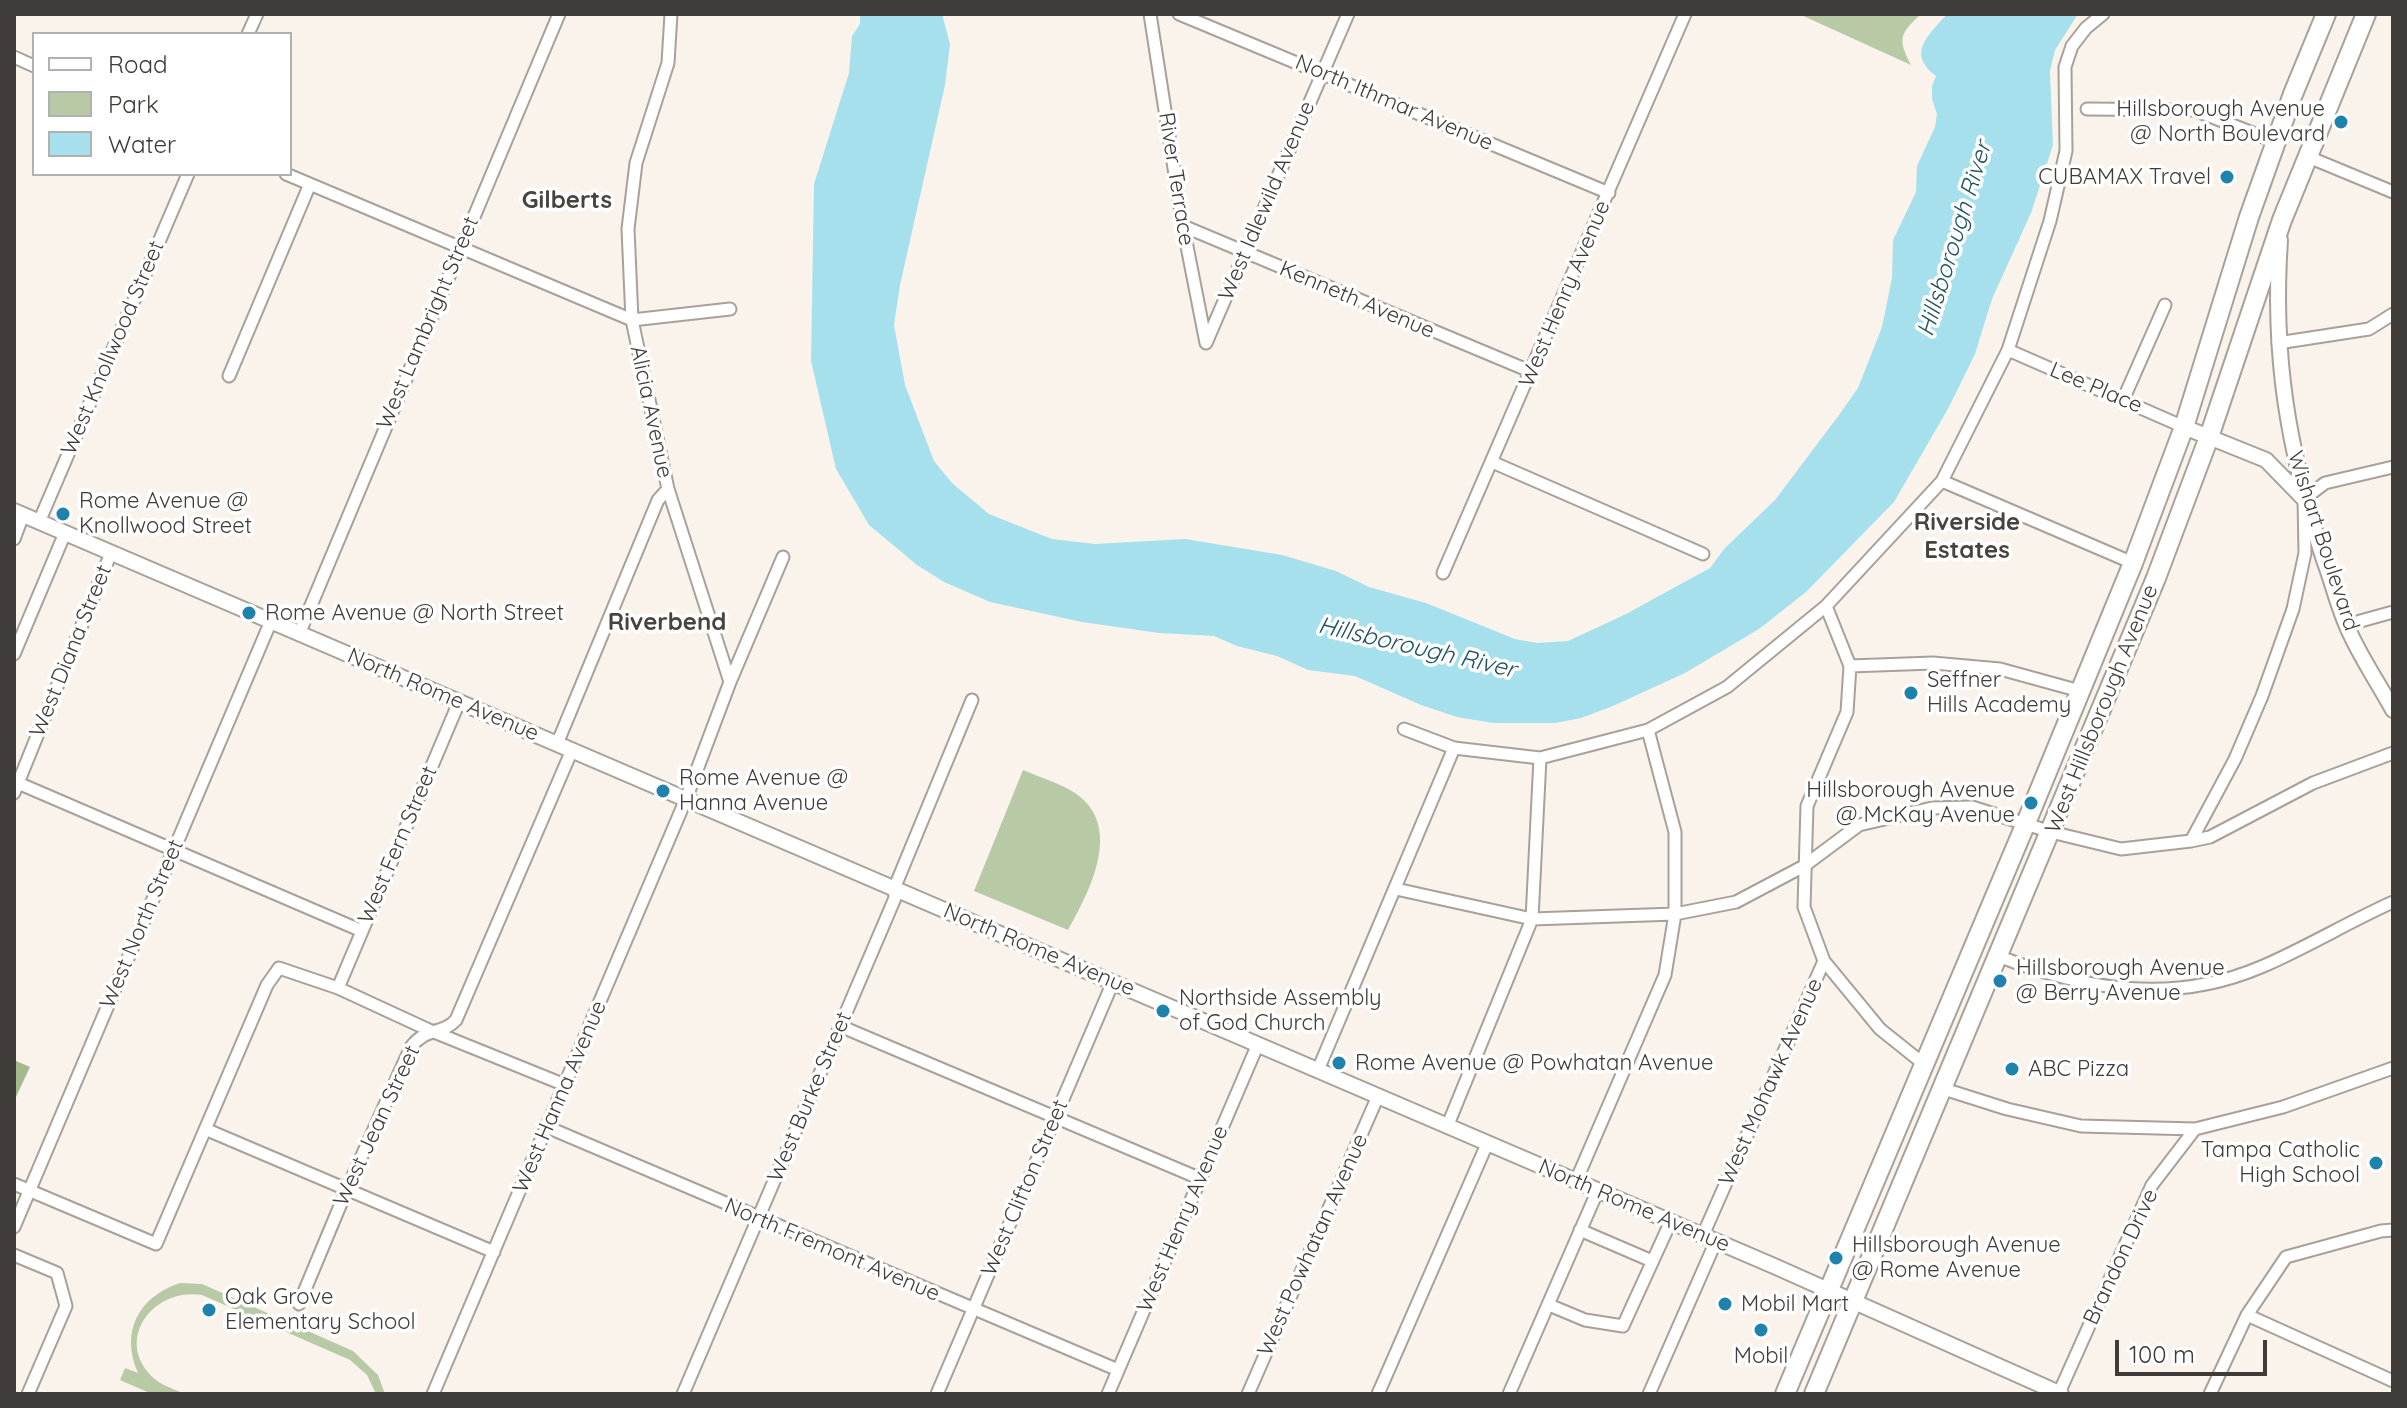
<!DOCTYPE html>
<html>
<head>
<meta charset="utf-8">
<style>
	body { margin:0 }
	#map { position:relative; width:2407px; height:1408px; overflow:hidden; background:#faf3ec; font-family:Quicksand,sans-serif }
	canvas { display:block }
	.frame { position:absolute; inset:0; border:16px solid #3e3b39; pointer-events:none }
	.legend { position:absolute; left:32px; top:32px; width:260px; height:144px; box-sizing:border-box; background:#fff; border:2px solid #b2b1b0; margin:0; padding:10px 14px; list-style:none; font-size:24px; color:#3e3b39 }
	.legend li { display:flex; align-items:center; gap:16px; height:40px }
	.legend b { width:40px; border:2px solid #b2b1b0 }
	.scale { position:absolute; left:2115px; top:1340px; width:152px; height:36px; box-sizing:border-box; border:4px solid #3e3b39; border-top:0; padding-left:10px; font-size:24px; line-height:28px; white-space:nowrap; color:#3e3b39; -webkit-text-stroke:6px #fff; paint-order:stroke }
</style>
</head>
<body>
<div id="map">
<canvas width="2407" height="1408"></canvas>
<div class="frame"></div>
<ul class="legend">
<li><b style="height:10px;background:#fff"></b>Road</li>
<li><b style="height:22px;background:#b8c9a5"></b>Park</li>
<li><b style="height:22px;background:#a6e0ed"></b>Water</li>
</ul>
<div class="scale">100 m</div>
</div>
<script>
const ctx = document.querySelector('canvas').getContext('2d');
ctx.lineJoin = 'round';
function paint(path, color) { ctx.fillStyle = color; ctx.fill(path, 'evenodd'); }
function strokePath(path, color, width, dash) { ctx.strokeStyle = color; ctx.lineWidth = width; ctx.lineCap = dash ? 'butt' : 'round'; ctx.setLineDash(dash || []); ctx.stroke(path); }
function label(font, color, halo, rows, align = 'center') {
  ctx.font = font + ' Quicksand,sans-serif'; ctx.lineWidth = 7; ctx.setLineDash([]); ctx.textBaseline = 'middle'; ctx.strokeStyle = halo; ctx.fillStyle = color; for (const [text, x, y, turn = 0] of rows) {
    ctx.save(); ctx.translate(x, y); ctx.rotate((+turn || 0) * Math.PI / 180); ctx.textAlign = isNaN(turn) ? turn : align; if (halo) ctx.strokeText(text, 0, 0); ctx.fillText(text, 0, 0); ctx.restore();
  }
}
paint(new Path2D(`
	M1799,14H1921C1900,34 1897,38 1911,65Z
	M1023,770C1039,777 1060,783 1075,793C1124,826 1090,891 1068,930L974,891Z
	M180,1283L202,1284L353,1351L378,1375L385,1394H376L367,1375L350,1360L202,1295C151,1287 112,1343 156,1380C164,1386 176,1390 185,1394H152L120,1380L125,1368L138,1373C120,1332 138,1297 180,1283Z`), '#b8c9a5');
paint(new Path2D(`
	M14,1060L30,1067L14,1101Z`), '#a5b98f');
paint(new Path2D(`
	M860,14H942L950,44L945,85L900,285L894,325L905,385L934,461L952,483L989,514L1052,539L1095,544L1185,539L1282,555L1336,571L1369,587L1426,603L1515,639L1537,643L1568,641L1626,614L1710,568L1724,549L1775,500L1839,415L1858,388L1882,327L1892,278L1893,240L1916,192L1917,166L1935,127L1937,114L1932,99V86L1936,76C1906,53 1928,36 1947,14H2078L2055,50L2050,71L2053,145L2031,213L1992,299L1975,354L1949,407L1894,502L1806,592L1759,629L1685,673L1613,706L1581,718L1555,723H1493L1457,717L1421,705L1355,676L1308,670L1277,656L1237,646L1214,636L1159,633L1082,622L990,602L944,582L917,565L869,525L836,469L811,361L814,184L849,73L852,36L860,24Z`), '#a6e0ed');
const minor = new Path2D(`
	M1150,14L1183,226L1206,343
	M1179,14L1609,193
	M248,34L257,14
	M14,57L34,66
	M2087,109L2194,110L2276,142
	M2306,156L2393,192
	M286,174L632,320L730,309
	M1183,226L1532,372
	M1206,343L1348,14
	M2278,343L2369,329L2393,314
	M2008,350L2184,427
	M229,376L310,184
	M2123,400L2165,305
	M1492,462L1703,554
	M1942,481L2133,563
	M39,522L188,174
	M14,539L23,515
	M1443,573L1685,14
	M2346,625L2393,612
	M299,634L559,14
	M14,654L65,533
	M1850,666L1933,663L2000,669L2080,691
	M730,682L783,557
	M1404,729L1454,748L1540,758L1648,730L1727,687L1826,606L1942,481L2008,350L2050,221L2066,151L2065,67L2072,46L2086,28L2103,14
	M557,744L658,500L668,489
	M18,783L362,931
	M14,793L111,553
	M2191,841L2235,759L2262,696L2293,609L2305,553L2304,499L2325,483L2393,467
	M1396,889L1532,919L1675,914L1736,902L1804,866L1859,825L1932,808L1972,807L2051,832L2121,849L2191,841L2210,837L2313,783L2393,753
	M1998,956C2085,990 2172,1005 2261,967C2306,948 2348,922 2393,902
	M1824,961L1880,1029L1925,1065
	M338,988L459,702
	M840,1026L1201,1179
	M1318,1070L1454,748
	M1944,1089L2007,1109L2081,1126L2195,1129L2283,1107L2393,1068
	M547,1127L1118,1370
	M1447,1127L1532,919L1540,758
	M205,1129L494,1252
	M1576,1181L1665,975L1675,914V832L1648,730
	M14,1184L156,1244L267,985L279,968L338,988L429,1030L565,1085
	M14,1227L271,621
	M1580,1230L1652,1261
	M1703,1235L1824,961L1804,907L1807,806L1847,712L1850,666L1826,606
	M14,1255L57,1273L66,1306L28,1394
	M299,1304L347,1189L411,1047C426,1027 442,1035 456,1020L572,750
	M1549,1305L1585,1320L1623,1326L1671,1221
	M2247,1315L2393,1381
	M2059,1393L2152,1185L2195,1129
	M433,1394L686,799L730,682L668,489L632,320L628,229L636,163L668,63L671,14
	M683,1394L895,898L894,889L972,700
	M937,1394L1113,982
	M1108,1394L1258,1044
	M1248,1394L1378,1096
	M1378,1394L1487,1144
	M1509,1394L1598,1190
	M1649,1394L1716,1241
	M2210,1394L2247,1315L2286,1257L2381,1231L2393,1230`);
const tertiary = new Path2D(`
	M2280,240C2272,356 2288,450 2324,560C2332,581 2337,603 2346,624C2358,654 2378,682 2393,710
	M2184,427L2266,460L2304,499
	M14,511L1774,1266L2061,1394`);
const primary = new Path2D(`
	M1785,1394L2026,823L2133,563L2184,427L2249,217L2293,94L2326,14
	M1814,1394L2156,578L2209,437L2282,220L2366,14`);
strokePath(minor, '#a7a19a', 15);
strokePath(tertiary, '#a7a19a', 18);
strokePath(primary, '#a7a19a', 22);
strokePath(minor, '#fff', 11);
strokePath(tertiary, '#fff', 14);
strokePath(primary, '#fff', 18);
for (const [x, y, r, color] of [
	[2341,122,8,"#1f82ad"],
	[2227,177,8,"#1f82ad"],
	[63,514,8,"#1f82ad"],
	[249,613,8,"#1f82ad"],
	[1911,693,8,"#1f82ad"],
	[663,791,8,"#1f82ad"],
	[2031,803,8,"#1f82ad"],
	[2000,981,8,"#1f82ad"],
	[1163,1011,8,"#1f82ad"],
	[1339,1063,8,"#1f82ad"],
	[2012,1069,8,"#1f82ad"],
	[2376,1163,8,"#1f82ad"],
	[1836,1258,8,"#1f82ad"],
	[1725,1304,8,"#1f82ad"],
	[209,1310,8,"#1f82ad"],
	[1761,1330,8,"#1f82ad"]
]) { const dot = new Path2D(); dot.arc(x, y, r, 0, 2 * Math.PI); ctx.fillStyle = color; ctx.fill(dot); strokePath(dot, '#fff', 3); }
label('22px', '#3e3b39', '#fff', [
	["North Ithmar Avenue",1394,103,23],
	["River Terrace",1176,179,81],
	["West Idlewild Avenue",1267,201,-67],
	["West Henry Avenue",1565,294,-67],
	["Kenneth Avenue",1357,300,23],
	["West Lambright Street",428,323,-67],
	["West Knollwood Street",113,348,-67],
	["Lee Place",2096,388,23],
	["Alicia Avenue",651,412,78],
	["Wishart Boulevard",2323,541,72],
	["West Diana Street",71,651,-68],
	["North Rome Avenue",443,695,23],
	["West Hillsborough Avenue",2102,709,-68],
	["West Fern Street",398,845,-67],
	["West North Street",142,924,-67],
	["North Rome Avenue",1039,950,23],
	["West Mohawk Avenue",1771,1082,-66],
	["West Hanna Avenue",560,1097,-67],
	["West Burke Street",810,1097,-67],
	["West Jean Street",377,1126,-65],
	["West Clifton Street",1025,1188,-67],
	["North Rome Avenue",1634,1206,23],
	["West Henry Avenue",1183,1219,-67],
	["West Powhatan Avenue",1313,1245,-66],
	["North Fremont Avenue",832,1250,23],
	["Brandon Drive",2121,1257,-65]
]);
label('22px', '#3e3b39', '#fff', [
	["Hillsborough Avenue",2325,109,"right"],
	["@ North Boulevard",2325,134,"right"],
	["CUBAMAX Travel",2211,177,"right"],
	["Rome Avenue @",79,501],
	["Knollwood Street",79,526],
	["Rome Avenue @ North Street",265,613],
	["Seffner",1927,680],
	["Hills Academy",1927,705],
	["Rome Avenue @",679,778],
	["Hanna Avenue",679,803],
	["Hillsborough Avenue",2015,790,"right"],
	["@ McKay Avenue",2015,815,"right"],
	["Hillsborough Avenue",2016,968],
	["@ Berry Avenue",2016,993],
	["Northside Assembly",1179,998],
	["of God Church",1179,1023],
	["Rome Avenue @ Powhatan Avenue",1355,1063],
	["ABC Pizza",2028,1069],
	["Tampa Catholic",2360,1150,"right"],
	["High School",2360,1175,"right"],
	["Hillsborough Avenue",1852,1245],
	["@ Rome Avenue",1852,1270],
	["Oak Grove",225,1297],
	["Elementary School",225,1322],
	["Mobil Mart",1741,1304],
	["Mobil",1761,1356,"center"]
], 'left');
label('bold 24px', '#49433e', '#fff', [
	["Gilberts",567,201],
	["Riverside",1967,523],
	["Estates",1967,551],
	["Riverbend",667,623]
]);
label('italic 24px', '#21535d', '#fff', [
	["Hillsborough River",1955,239,-73],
	["Hillsborough River",1417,648,13]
]);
</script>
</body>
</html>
